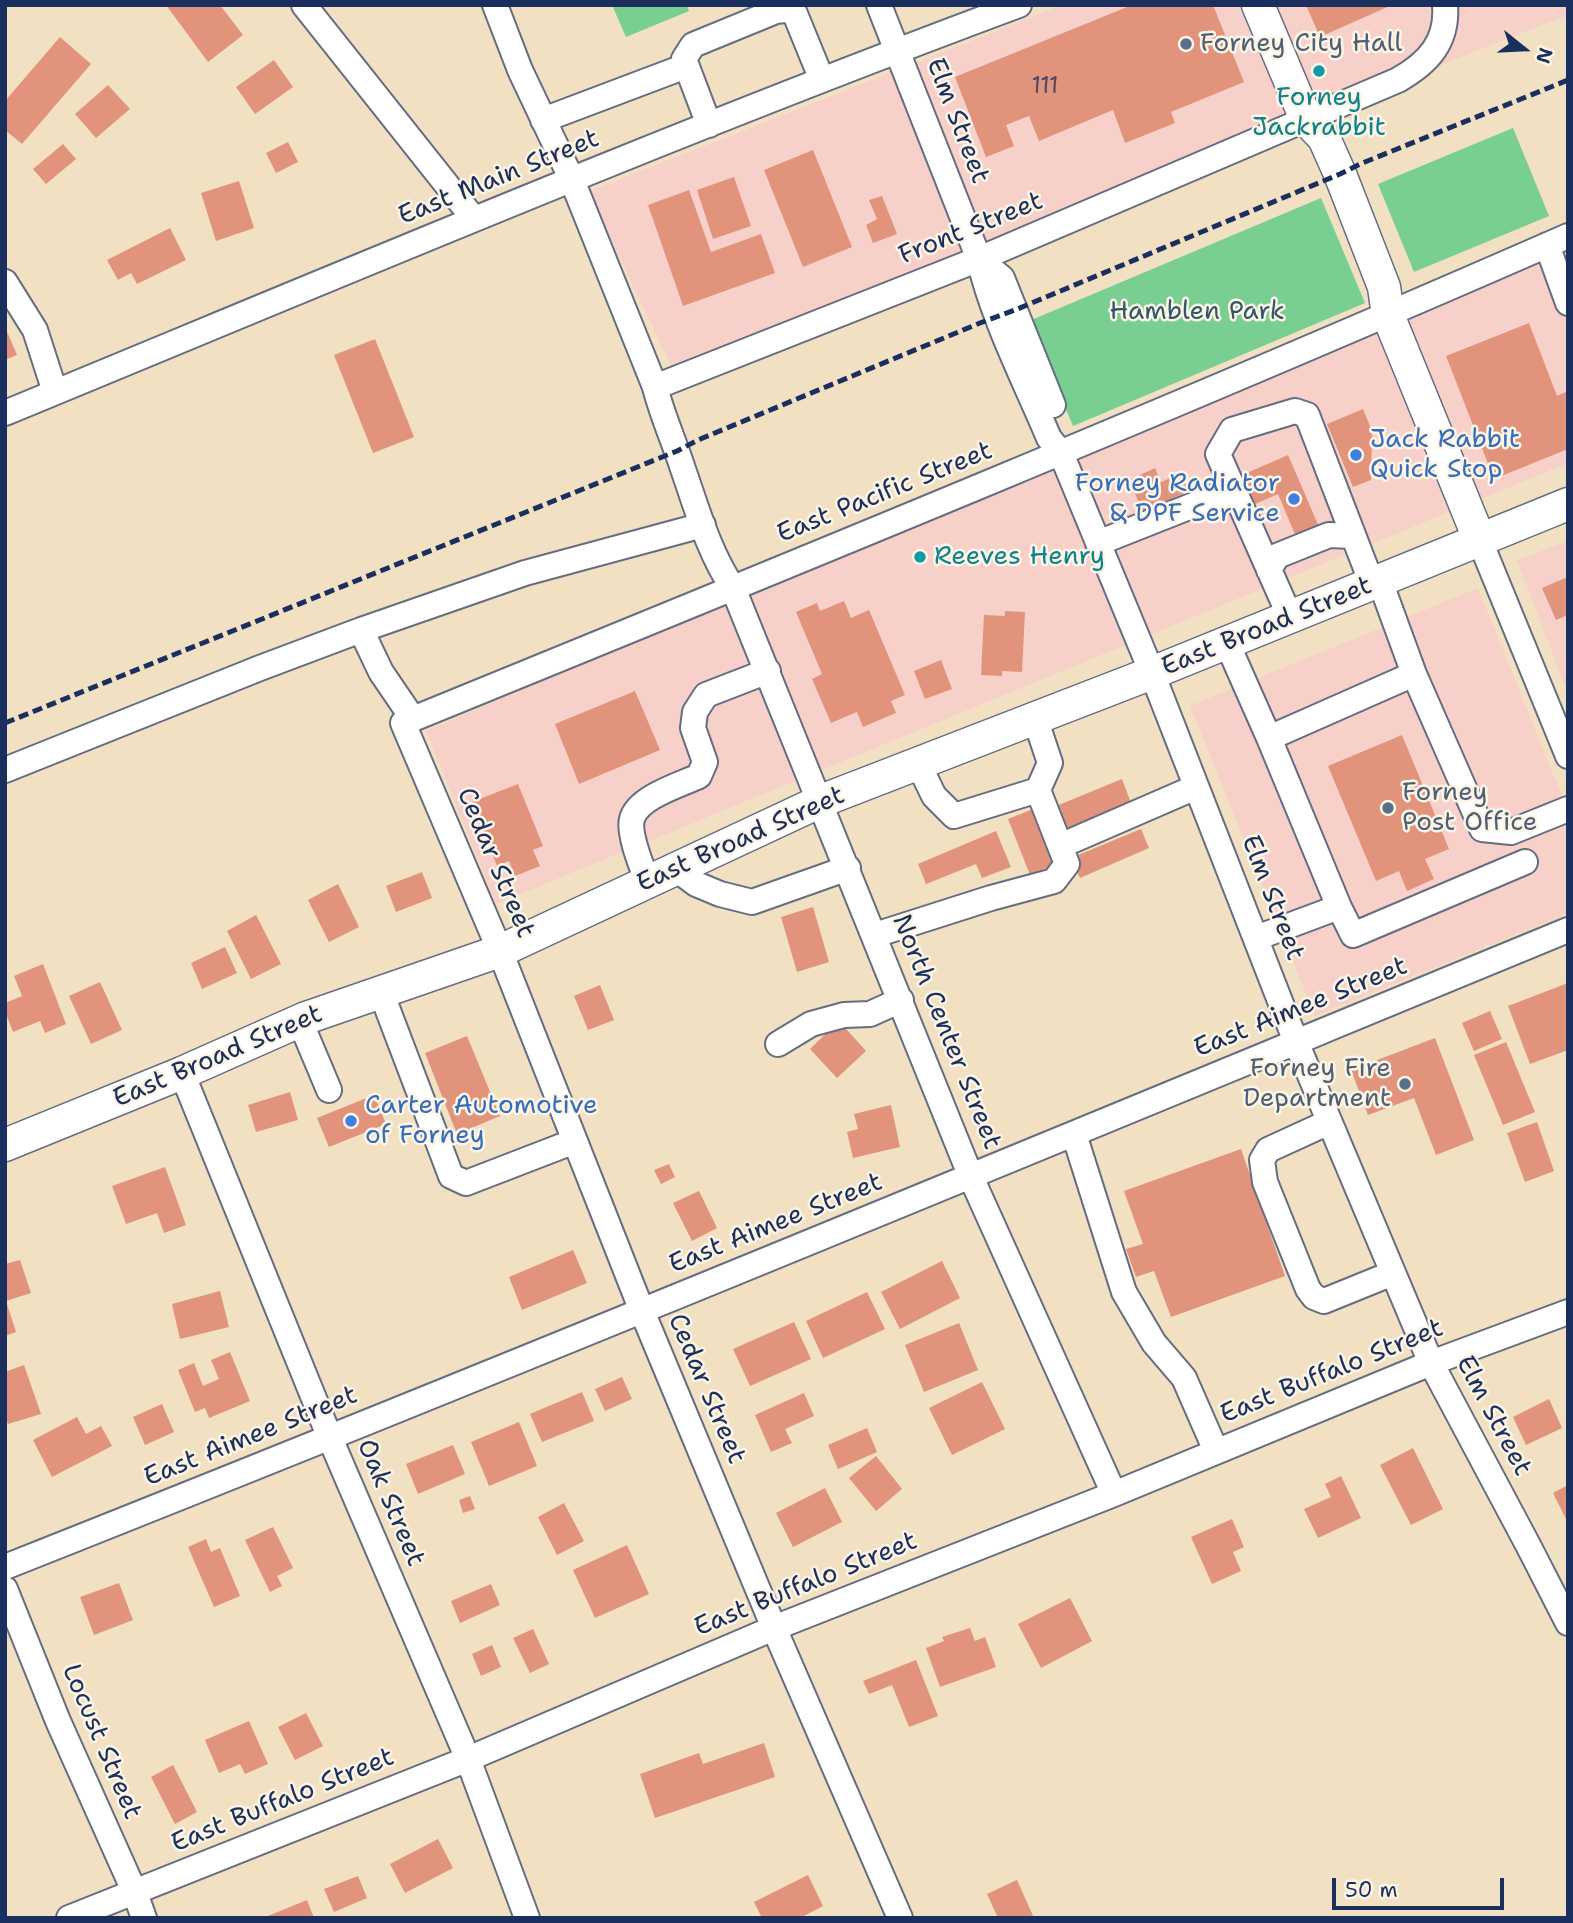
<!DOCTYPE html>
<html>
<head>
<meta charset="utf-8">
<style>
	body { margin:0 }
	#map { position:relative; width:1573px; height:1923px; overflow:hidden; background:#f1e0c1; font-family:"Shantell Sans",sans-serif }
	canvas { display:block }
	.frame { position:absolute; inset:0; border:7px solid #1b2f5e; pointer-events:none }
	.north { position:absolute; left:1489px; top:14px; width:70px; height:70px; -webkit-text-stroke:5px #fcf5e5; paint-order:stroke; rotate:108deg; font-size:19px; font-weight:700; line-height:28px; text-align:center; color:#1b2f5e }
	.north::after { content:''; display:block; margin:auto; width:24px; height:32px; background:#1b2f5e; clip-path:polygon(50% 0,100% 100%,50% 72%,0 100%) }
	.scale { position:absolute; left:1332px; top:1878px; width:172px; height:32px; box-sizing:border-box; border:4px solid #1b2f5e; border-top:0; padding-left:9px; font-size:21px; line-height:24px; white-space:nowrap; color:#1b2f5e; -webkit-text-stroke:5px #fcf5e5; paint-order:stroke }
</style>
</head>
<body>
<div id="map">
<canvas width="1573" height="1923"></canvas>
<div class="frame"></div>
<div class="north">N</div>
<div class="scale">50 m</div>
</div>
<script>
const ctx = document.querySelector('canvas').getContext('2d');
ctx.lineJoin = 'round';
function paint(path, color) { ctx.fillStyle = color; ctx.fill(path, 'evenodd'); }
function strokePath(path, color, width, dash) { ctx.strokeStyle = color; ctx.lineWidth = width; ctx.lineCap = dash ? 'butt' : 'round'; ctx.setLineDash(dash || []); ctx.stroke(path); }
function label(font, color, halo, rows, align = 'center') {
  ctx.font = font + ' "Shantell Sans",sans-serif'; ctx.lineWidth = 5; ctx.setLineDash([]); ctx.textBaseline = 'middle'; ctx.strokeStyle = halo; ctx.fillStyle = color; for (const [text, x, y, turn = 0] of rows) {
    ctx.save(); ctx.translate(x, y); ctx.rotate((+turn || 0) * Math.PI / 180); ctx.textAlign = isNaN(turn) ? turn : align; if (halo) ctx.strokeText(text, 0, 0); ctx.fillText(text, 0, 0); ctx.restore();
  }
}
paint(new Path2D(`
	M1062,5H1568V15L671,365L588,192Z
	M1568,243V463L496,904L426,731Z
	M1568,541V695L1517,560Z
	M1478,588L1568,811V913L1315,1016L1190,706Z`), '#f7d1c9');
paint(new Path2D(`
	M612,5H687L689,11L626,37Z
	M1513,128L1549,216L1414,272L1378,184Z
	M1321,198L1365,303L1073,426L1029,321Z`), '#79ce92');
paint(new Path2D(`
	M166,5H220L243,35L208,62Z
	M1132,5H1213L1244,82L1171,112L1175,123L1125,143L1113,110L1039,141L1029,116L1006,125L1014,146L986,157L955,77Z
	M1306,5H1392L1320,37Z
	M60,37L91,64L22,144L5,130V101Z
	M274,60L293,87L255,114L236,87Z
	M108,85L130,109L96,138L75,114Z
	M288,142L298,162L276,173L266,153Z
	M63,144L76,159L46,184L33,169Z
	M813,150L852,247L803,267L764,170Z
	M734,177L751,226L713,239L697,190Z
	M239,181L254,228L216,241L201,193Z
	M689,190L711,252L761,234L775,273L683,306L648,205Z
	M882,196L897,234L873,243L866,225L877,219L869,200Z
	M170,228L186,260L137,284L131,273L118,280L107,260Z
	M1529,323L1557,396L1568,391V449L1494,479L1446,356Z
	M5,327L17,355L5,360Z
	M375,339L414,437L373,453L334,355Z
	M1363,409L1372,431L1371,480L1353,487L1327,424Z
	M1288,455L1320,529L1297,539L1278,494L1253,505L1240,476Z
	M1155,468L1161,482L1182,473L1189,491L1143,512L1129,480Z
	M1568,577V615L1556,620L1542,588Z
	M844,601L851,618L869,610L905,695L891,701L896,713L863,727L857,712L831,723L812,679L822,674L796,612L817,603L820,611Z
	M1005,611L1025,612L1022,672L1002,671V676L981,675L984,615L1005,616Z
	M941,660L952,689L925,699L914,671Z
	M635,691L660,750L579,784L555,724Z
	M1402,735L1449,849L1425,859L1434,879L1407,891L1399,871L1376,881L1328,766Z
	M1122,779L1131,803L1059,832L1049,809Z
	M518,784L543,846L533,850L540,866L515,876L509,861L497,866L472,802Z
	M1033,809L1055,864L1030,875L1008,819Z
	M1141,829L1149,848L1080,878L1071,858Z
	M996,831L1011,867L982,878L976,864L926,884L918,864Z
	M422,872L432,898L396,912L386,886Z
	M338,884L359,927L329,942L308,900Z
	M813,907L829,962L797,972L781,917Z
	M256,915L281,964L251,979L227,931Z
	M225,947L237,973L202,989L191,963Z
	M43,964L66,1024L45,1033L40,1021L13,1032L5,1011V1003L22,996L14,976Z
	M100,982L122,1030L91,1044L69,996Z
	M1568,983V1050L1530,1064L1508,1006Z
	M600,985L614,1020L588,1030L574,996Z
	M1490,1011L1502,1039L1474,1051L1462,1023Z
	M839,1021L866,1051L837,1078L810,1049Z
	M467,1036L500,1116L457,1134L425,1053Z
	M1435,1038L1474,1140L1436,1155L1414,1098L1368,1115L1351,1070Z
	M1506,1042L1535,1112L1503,1125L1474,1055Z
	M290,1092L298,1120L256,1132L248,1105Z
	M374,1095L386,1124L329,1147L317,1118Z
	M891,1105L900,1147L853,1158L847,1132L858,1129L854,1114Z
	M1537,1122L1554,1171L1525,1182L1507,1133Z
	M1241,1149L1285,1276L1171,1317L1154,1271L1136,1277L1126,1249L1143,1244L1124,1191Z
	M669,1164L675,1177L661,1184L654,1170Z
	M165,1167L186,1225L164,1233L157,1213L126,1224L112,1186Z
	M699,1191L717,1228L692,1241L673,1203Z
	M573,1250L587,1283L522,1310L509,1277Z
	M20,1260L31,1293L6,1301L16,1332L5,1336V1264Z
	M942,1261L960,1298L900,1329L881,1292Z
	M220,1291L229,1327L180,1339L172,1304Z
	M867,1292L885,1329L823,1358L806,1321Z
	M794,1322L811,1359L750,1386L733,1349Z
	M959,1323L978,1370L924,1392L905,1345Z
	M230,1352L250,1401L209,1418L205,1408L195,1412L178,1370L194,1363L203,1386L219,1379L211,1360Z
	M24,1365L41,1414L8,1424L5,1416V1372Z
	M622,1377L632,1399L605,1411L595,1389Z
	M982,1382L1005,1429L952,1455L929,1408Z
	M582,1392L594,1421L542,1442L530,1414Z
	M804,1393L814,1416L785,1429L792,1443L771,1452L755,1415Z
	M1549,1399L1562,1428L1526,1445L1513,1417Z
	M162,1404L174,1432L145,1445L133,1417Z
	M77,1417L86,1434L101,1426L112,1446L52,1477L33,1440Z
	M519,1422L537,1466L489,1486L471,1442Z
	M867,1428L877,1452L838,1469L828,1445Z
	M453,1445L465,1474L418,1494L406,1464Z
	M1413,1448L1443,1509L1411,1525L1380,1465Z
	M876,1456L902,1489L876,1511L849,1478Z
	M1341,1476L1361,1518L1318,1538L1304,1509L1331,1497L1325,1484Z
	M1568,1485V1523L1553,1493Z
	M825,1488L842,1522L793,1547L776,1513Z
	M470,1496L475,1509L463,1513L459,1500Z
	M564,1503L584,1541L557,1555L538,1517Z
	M1232,1519L1244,1547L1233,1552L1241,1571L1212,1584L1191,1537Z
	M273,1527L293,1568L277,1576L282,1586L270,1592L245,1540Z
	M206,1539L211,1552L220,1548L240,1596L214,1607L188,1547Z
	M627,1545L649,1594L595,1618L573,1570Z
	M119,1583L133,1620L94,1635L80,1597Z
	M491,1584L500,1605L460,1623L451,1601Z
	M1070,1598L1092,1641L1041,1668L1018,1624Z
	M970,1628L975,1641L985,1637L996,1667L940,1687L926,1648L944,1641L942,1637Z
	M533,1629L549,1664L530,1673L513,1638Z
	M492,1645L501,1667L481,1676L472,1654Z
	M916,1660L938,1716L909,1727L892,1685L869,1694L863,1681Z
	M306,1713L323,1746L295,1760L278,1727Z
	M249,1721L268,1764L245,1774L240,1764L219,1773L205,1740Z
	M764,1743L775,1777L655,1818L640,1774L699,1753L703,1764Z
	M173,1765L197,1812L175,1824L151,1777Z
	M438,1839L453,1868L405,1893L390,1864Z
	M808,1875L823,1906L800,1918H762L754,1902Z
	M358,1876L367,1898L334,1912L324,1889Z
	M1017,1880L1034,1918H998L987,1894Z
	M307,1900L314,1918H263Z`), '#e2937c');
const minor = new Path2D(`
	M304,5L474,219
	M495,5L520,70L572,180L655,387C662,415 674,441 683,469C697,509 709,553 733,588L971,1177L1114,1494
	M879,5L979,259C993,319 1025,381 1049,438L1061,453L1152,673L1296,1042L1431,1363L1528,1545L1568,1623
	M543,120L686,66
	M709,125L684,59L693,45L776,11L793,9L822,80
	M1547,245L1568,303
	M979,259L1002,278L1053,405
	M5,282L35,330L55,392
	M655,387L979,259L1398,80C1428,63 1448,42 1445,5
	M5,413C342,274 677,132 1019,5
	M1480,541L1568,756
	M1098,543L1214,497H1237
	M1269,570L1277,556L1329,535L1353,536
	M1290,617L1218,454L1232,430L1295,411L1307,415L1372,584
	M361,630L525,573L703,525
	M1227,643L1269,738L1414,674L1380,581
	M1414,674L1482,829L1511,832L1568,809
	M1035,718L1050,763L1038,790
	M1269,738L1339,907L1353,935L1525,862
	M5,770L260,668L361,630L381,672L413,719
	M1060,846L1196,787
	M676,869L696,884L720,894L752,902L848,868
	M648,882C642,868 628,833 632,819C638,797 680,785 699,776L705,762L693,728L695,712L706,695L768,671
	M875,935L991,898L1054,881L1067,864L1038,790L954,816L934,796L918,763
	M1256,938L1339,907
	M381,992L451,1176L466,1183L575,1141
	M300,1021L329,1090
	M778,1044L811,1024L844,1015L870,1014L901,1000
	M182,1073L330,1438L468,1759L527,1918
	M1329,1122L1268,1150L1262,1160L1265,1182L1308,1289L1314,1297L1324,1301L1393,1273
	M1074,1134L1124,1292L1154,1343L1184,1378L1216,1451
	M5,1567C528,1360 1048,1144 1568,930
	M5,1589L58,1721L135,1893L144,1918
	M69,1918L468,1759L774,1628L1114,1494L1431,1363L1568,1312
	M900,1918L774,1628L642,1311L500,951L403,723C793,564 1182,405 1568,236`);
const major = new Path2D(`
	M1258,5L1306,119L1324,138L1340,174L1384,287L1388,315L1480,541
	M5,1145L182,1073L306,1018L500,951L821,801L1152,673L1568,504`);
strokePath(minor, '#666d81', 28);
strokePath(major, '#666d81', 35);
strokePath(minor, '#fff', 24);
strokePath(major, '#fff', 32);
strokePath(new Path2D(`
	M5,723L677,451L698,440L980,323L1015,310L1340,174L1360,164L1568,80`), '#1b2f5e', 5, [10, 5]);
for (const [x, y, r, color] of [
	[1186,44,7,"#5c6f8a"],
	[1319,71,7,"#0f9aa8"],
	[1356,455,7,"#3f7fe0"],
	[1294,499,7,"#3f7fe0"],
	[920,557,7,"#0f9aa8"],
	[1388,808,7,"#5c6f8a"],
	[1405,1084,7,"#5c6f8a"],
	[351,1121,7,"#3f7fe0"]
]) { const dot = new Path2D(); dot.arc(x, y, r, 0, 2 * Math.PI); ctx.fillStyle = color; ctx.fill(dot); strokePath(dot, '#fcf5e5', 2.5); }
label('23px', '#4d4866', null, [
	["111",1045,87]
]);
label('26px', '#4e5e75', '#fcf5e5', [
	["Forney City Hall",1200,44],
	["Forney",1402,793],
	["Post Office",1402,823],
	["Forney Fire",1391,1069,"right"],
	["Department",1391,1099,"right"]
], 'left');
label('26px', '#0d838f', '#fcf5e5', [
	["Forney",1319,98],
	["Jackrabbit",1319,128],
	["Reeves Henry",934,557,"left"]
]);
label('26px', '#1b2f5e', '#fcf5e5', [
	["Elm Street",957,121,69],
	["East Main Street",499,178,-22],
	["Front Street",971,229,-22],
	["East Pacific Street",885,493,-22],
	["East Broad Street",1267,627,-22],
	["East Broad Street",741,840,-24],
	["Cedar Street",495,863,67],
	["Elm Street",1272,898,69],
	["East Aimee Street",1301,1008,-22],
	["North Center Street",946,1032,68],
	["East Broad Street",218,1057,-23],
	["East Aimee Street",776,1224,-22],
	["East Buffalo Street",1332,1372,-22],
	["Cedar Street",706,1389,67],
	["Elm Street",1493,1416,62],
	["East Aimee Street",251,1437,-22],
	["Oak Street",390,1503,67],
	["East Buffalo Street",806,1585,-22],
	["Locust Street",101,1742,67],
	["East Buffalo Street",283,1801,-22]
]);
label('26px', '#32576b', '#fcf5e5', [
	["Hamblen Park",1197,312]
]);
label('26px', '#366cbe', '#fcf5e5', [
	["Jack Rabbit",1370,440],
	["Quick Stop",1370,470],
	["Forney Radiator",1280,484,"right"],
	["& DPF Service",1280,514,"right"],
	["Carter Automotive",365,1106],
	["of Forney",365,1136]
], 'left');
</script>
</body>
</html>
